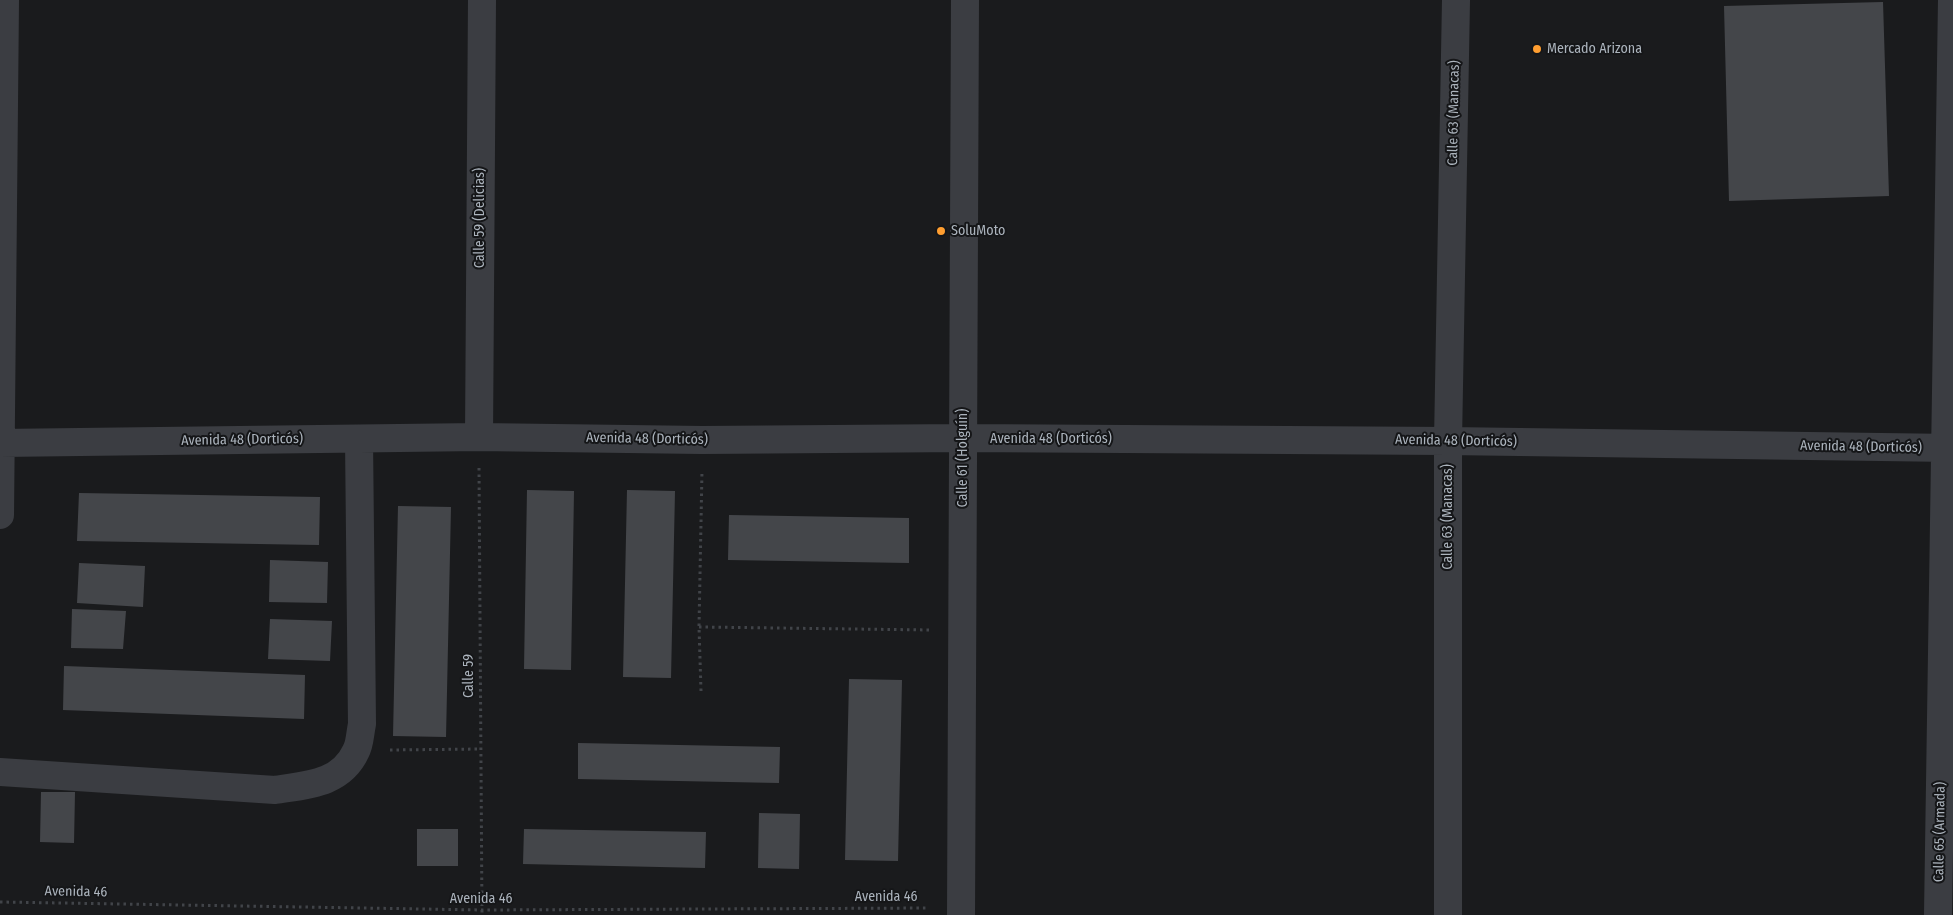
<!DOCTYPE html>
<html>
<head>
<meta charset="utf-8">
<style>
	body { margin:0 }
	canvas { display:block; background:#1a1b1d }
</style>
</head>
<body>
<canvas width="1953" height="915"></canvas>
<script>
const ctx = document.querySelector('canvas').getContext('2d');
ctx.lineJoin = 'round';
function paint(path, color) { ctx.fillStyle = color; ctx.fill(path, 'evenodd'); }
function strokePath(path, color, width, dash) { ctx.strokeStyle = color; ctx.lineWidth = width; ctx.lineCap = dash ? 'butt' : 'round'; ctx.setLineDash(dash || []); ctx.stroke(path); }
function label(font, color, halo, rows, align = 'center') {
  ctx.font = font + ' "Fira Sans Condensed",sans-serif'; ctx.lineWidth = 4; ctx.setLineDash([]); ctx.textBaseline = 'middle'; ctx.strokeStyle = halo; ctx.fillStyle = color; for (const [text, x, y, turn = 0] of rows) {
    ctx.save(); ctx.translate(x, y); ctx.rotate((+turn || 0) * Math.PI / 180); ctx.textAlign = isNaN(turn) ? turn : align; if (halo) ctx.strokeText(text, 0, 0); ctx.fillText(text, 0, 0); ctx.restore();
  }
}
paint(new Path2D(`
	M1883,2L1889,196L1729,201L1724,6Z
	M527,490L574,491L571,670L524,669Z
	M627,490L675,491L671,678L623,677Z
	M79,493L320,497L319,545L77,541Z
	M398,506L451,507L446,737L393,736Z
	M729,515L909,518V563L728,560Z
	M270,560L328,562L327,603L269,602Z
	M79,563L145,566L143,607L77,603Z
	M72,609L126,611L123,649L71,648Z
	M270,619L332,621L330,661L268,659Z
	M64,666L305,675L304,719L63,710Z
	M849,679L902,680L898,861L845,860Z
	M578,743L780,747L779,783L578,779Z
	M41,792H75L74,843L40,842Z
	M759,813L800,814L799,869L758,868Z
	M417,829H458V866H417Z
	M524,829L706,832L705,868L523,864Z`), '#44464a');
strokePath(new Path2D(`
	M479,468L482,915
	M699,627L931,630
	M701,691L699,627L702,470
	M390,750L481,749
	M0,902L482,910L929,908`), '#414449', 3, [2.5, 4]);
strokePath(new Path2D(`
	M479,437L482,0
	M0,443L479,437L702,440L963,438L1448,441L1953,448
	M0,515L5,0
	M0,772L275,790C307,785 341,784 356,751C360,744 360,733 362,724L359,439
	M961,915L965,0
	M1448,915V441L1456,0
	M1938,915L1952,0`), '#3b3d42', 28);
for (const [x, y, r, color] of [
	[1537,49,5,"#ff9e30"],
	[941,231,5,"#ff9e30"]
]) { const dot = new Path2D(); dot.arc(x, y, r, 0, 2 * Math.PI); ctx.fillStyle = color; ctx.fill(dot); strokePath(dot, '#151618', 2); }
label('14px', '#acb4bd', '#151618', [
	["Mercado Arizona",1547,49],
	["SoluMoto",951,231]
], 'left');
label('14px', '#acb4bd', '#151618', [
	["Calle 63 (Manacas)",1454,113,-89],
	["Calle 59 (Delicias)",480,218,-90],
	["Avenida 48 (Dorticós)",647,439,1],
	["Avenida 48 (Dorticós)",1051,439],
	["Avenida 48 (Dorticós)",242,440,-1],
	["Avenida 48 (Dorticós)",1456,441,1],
	["Avenida 48 (Dorticós)",1861,447,1],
	["Calle 61 (Holguín)",963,458,-90],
	["Calle 63 (Manacas)",1448,517,-90],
	["Calle 59",469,676,-90],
	["Calle 65 (Armada)",1940,832,-89],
	["Avenida 46",76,892,1],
	["Avenida 46",886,897],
	["Avenida 46",481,899]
]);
</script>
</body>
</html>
